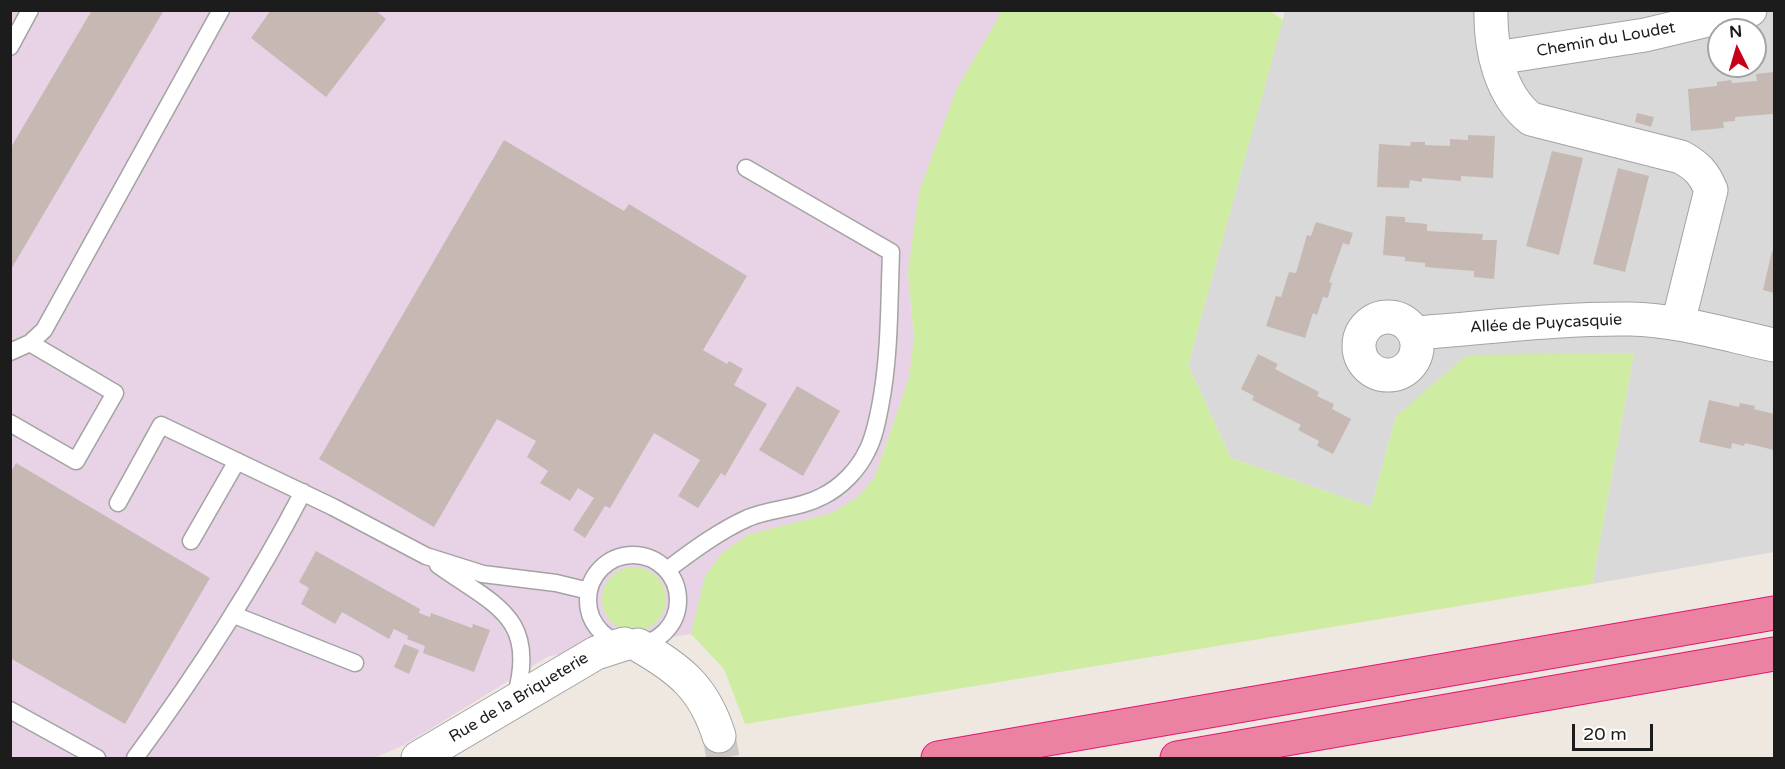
<!DOCTYPE html>
<html>
<head>
<meta charset="utf-8">
<style>
	body { margin:0 }
	#map { position:relative; width:1785px; height:769px; overflow:hidden; background:#eee8e1; font-family:"Varela Round",sans-serif }
	canvas { display:block }
	.frame { position:absolute; inset:0; border:12px solid #1c1c1c; pointer-events:none }
	.north { position:absolute; left:1707px; top:18px; width:60px; height:60px; box-sizing:border-box; background:#fff; border:2px solid #a4a4a4; border-radius:50%; rotate:355deg; font-size:16px; font-weight:700; line-height:24px; text-align:center; color:#1c1c1c }
	.north::after { content:''; display:block; margin:auto; width:21px; height:27px; background:#c80017; clip-path:polygon(50% 0,100% 100%,50% 72%,0 100%) }
	.scale { position:absolute; left:1572px; top:724px; width:81px; height:27px; box-sizing:border-box; border:3px solid #1c1c1c; border-top:0; padding-left:8px; font-size:18px; line-height:21px; white-space:nowrap; color:#1c1c1c; -webkit-text-stroke:4px #fff; paint-order:stroke }
</style>
</head>
<body>
<div id="map">
<canvas width="1785" height="769"></canvas>
<div class="frame"></div>
<div class="north">N</div>
<div class="scale">20 m</div>
</div>
<script>
const ctx = document.querySelector('canvas').getContext('2d');
ctx.lineJoin = 'round';
function paint(path, color) { ctx.fillStyle = color; ctx.fill(path, 'evenodd'); }
function strokePath(path, color, width, dash) { ctx.strokeStyle = color; ctx.lineWidth = width; ctx.lineCap = dash ? 'butt' : 'round'; ctx.setLineDash(dash || []); ctx.stroke(path); }
function label(font, color, halo, rows, align = 'center') {
  ctx.font = font + ' "Varela Round",sans-serif'; ctx.lineWidth = 4.5; ctx.setLineDash([]); ctx.textBaseline = 'middle'; ctx.strokeStyle = halo; ctx.fillStyle = color; for (const [text, x, y, turn = 0] of rows) {
    ctx.save(); ctx.translate(x, y); ctx.rotate((+turn || 0) * Math.PI / 180); ctx.textAlign = isNaN(turn) ? turn : align; if (halo) ctx.strokeText(text, 0, 0); ctx.fillText(text, 0, 0); ctx.restore();
  }
}
paint(new Path2D(`
	M1285,11H1774V552L1592,584L1634,353L1396,416L1371,507L1231,458L1188,365ZM1719,30H1755V66H1719Z`), '#dad9d9');
paint(new Path2D(`
	M10,11H1002L956,90L908,272L914,338L909,378L875,476L859,496L832,513L747,535L705,576L691,634L549,656L404,745L374,758H11Z`), '#e8d2e6');
paint(new Path2D(`
	M1270,11L1283,20L1188,365L1231,458L1371,507L1396,416L1467,355L1634,353L1592,584L745,724L724,669L691,634L705,576L722,553L747,535L832,513L859,496L875,476L909,378L914,338L908,272L919,192L956,90L1002,11Z
	M602 599a32 32 0 1 1 64 0a32 32 0 1 1-64 0Z`), '#cfeda2');
paint(new Path2D(`
	M92,10H164L10,271V149Z
	M271,10H375L386,19L326,97L251,38Z
	M1774,72L1773,114L1735,117V121L1723,122L1724,128L1691,131L1688,89L1717,86V82L1731,80L1732,83L1757,81L1756,74Z
	M1637,113L1654,117L1651,127L1635,122Z
	M1468,135L1495,136L1493,178L1461,176V181L1422,178V182L1410,180L1409,188L1377,187L1379,144L1410,146L1411,142H1425V145L1450,146V139L1468,140Z
	M504,140L624,211L629,204L747,276L703,350L727,364L729,361L743,369L734,385L767,404L725,476L721,473L698,508L678,496L700,460L654,433L610,508L605,506L585,538L573,530L594,498L578,488L570,501L540,483L548,471L527,457L536,441L497,419L434,527L319,459Z
	M1552,151L1583,158L1559,255L1526,246Z
	M1618,168L1649,176L1625,272L1593,264Z
	M1386,216L1405,217V222L1427,224V231L1483,234L1482,240H1497L1494,279L1474,277V271L1425,267V263L1405,261V257L1383,255Z
	M1316,222L1353,233L1349,245L1343,243L1329,282L1332,283L1328,298L1323,297L1317,315L1313,313L1305,338L1266,326L1276,296L1281,297L1289,272L1296,273L1307,235L1311,236Z
	M1772,251L1774,252V293L1763,290Z
	M1258,354L1278,364L1275,369L1319,392L1317,396L1334,404L1332,409L1351,419L1333,454L1317,446L1319,441L1298,430L1301,425L1252,400L1254,396L1241,389Z
	M797,386L840,411L803,476L759,450Z
	M1709,400L1739,407L1740,403L1755,406L1754,409L1774,414V450L1745,443L1744,446L1732,443L1731,449L1699,442Z
	M16,463L210,578L125,724L10,658V473Z
	M316,551L420,609L419,613L430,617L431,613L472,628L473,624L490,630L474,672L423,653L425,646L407,639L408,636L394,629L389,639L342,612L335,624L301,604L309,588L299,582Z
	M404,644L419,650L409,674L394,667Z`), '#c6b9b4');
strokePath(new Path2D(`
	M719,736L723,758`), '#cec9c3', 33, [33, 16]);
const lane = new Path2D(`
	M10,47L30,10
	M10,352L30,343L44,330L221,10
	M10,423L76,461L115,393L30,343
	M118,503L161,425L333,507L426,556L483,574L556,583L589,591
	M191,541L237,461
	M588 600a45 45 0 1 1 90 0a45 45 0 1 1-90 0Z
	M438,565C494,605 539,617 515,698
	M667,570C692,551 719,531 748,518C772,508 799,509 823,496C841,487 858,470 867,451C874,438 877,422 880,407C890,356 889,304 891,252L746,168
	M234,615L355,663
	M10,710L97,758
	M135,758C197,674 254,586 303,492`);
const street = new Path2D(`
	M1491,10C1490,48 1500,95 1531,119L1681,157C1697,166 1704,173 1711,190L1678,323
	M1496,58L1645,35L1750,10
	M1359 346a29 29 0 1 1 58 0a29 29 0 1 1-58 0Z
	M1414,333C1486,328 1558,318 1630,319C1679,320 1727,335 1774,345
	M638,645C680,669 704,688 719,736
	M418,758L596,653L624,644`);
const highway = new Path2D(`
	M938,758L1774,613
	M1177,758L1774,654`);
strokePath(lane, '#a3a3a3', 19);
strokePath(street, '#a3a3a3', 35);
strokePath(highway, '#e31774', 35);
strokePath(lane, '#fff', 16);
strokePath(street, '#fff', 33);
strokePath(highway, '#ec82a2', 33);
label('16px', '#1c1c1c', '#fff', [
	["Chemin du Loudet",1606,40,-10],
	["Allée de Puycasquie",1546,324,-3],
	["Rue de la Briqueterie",519,698,-31]
]);
</script>
</body>
</html>
